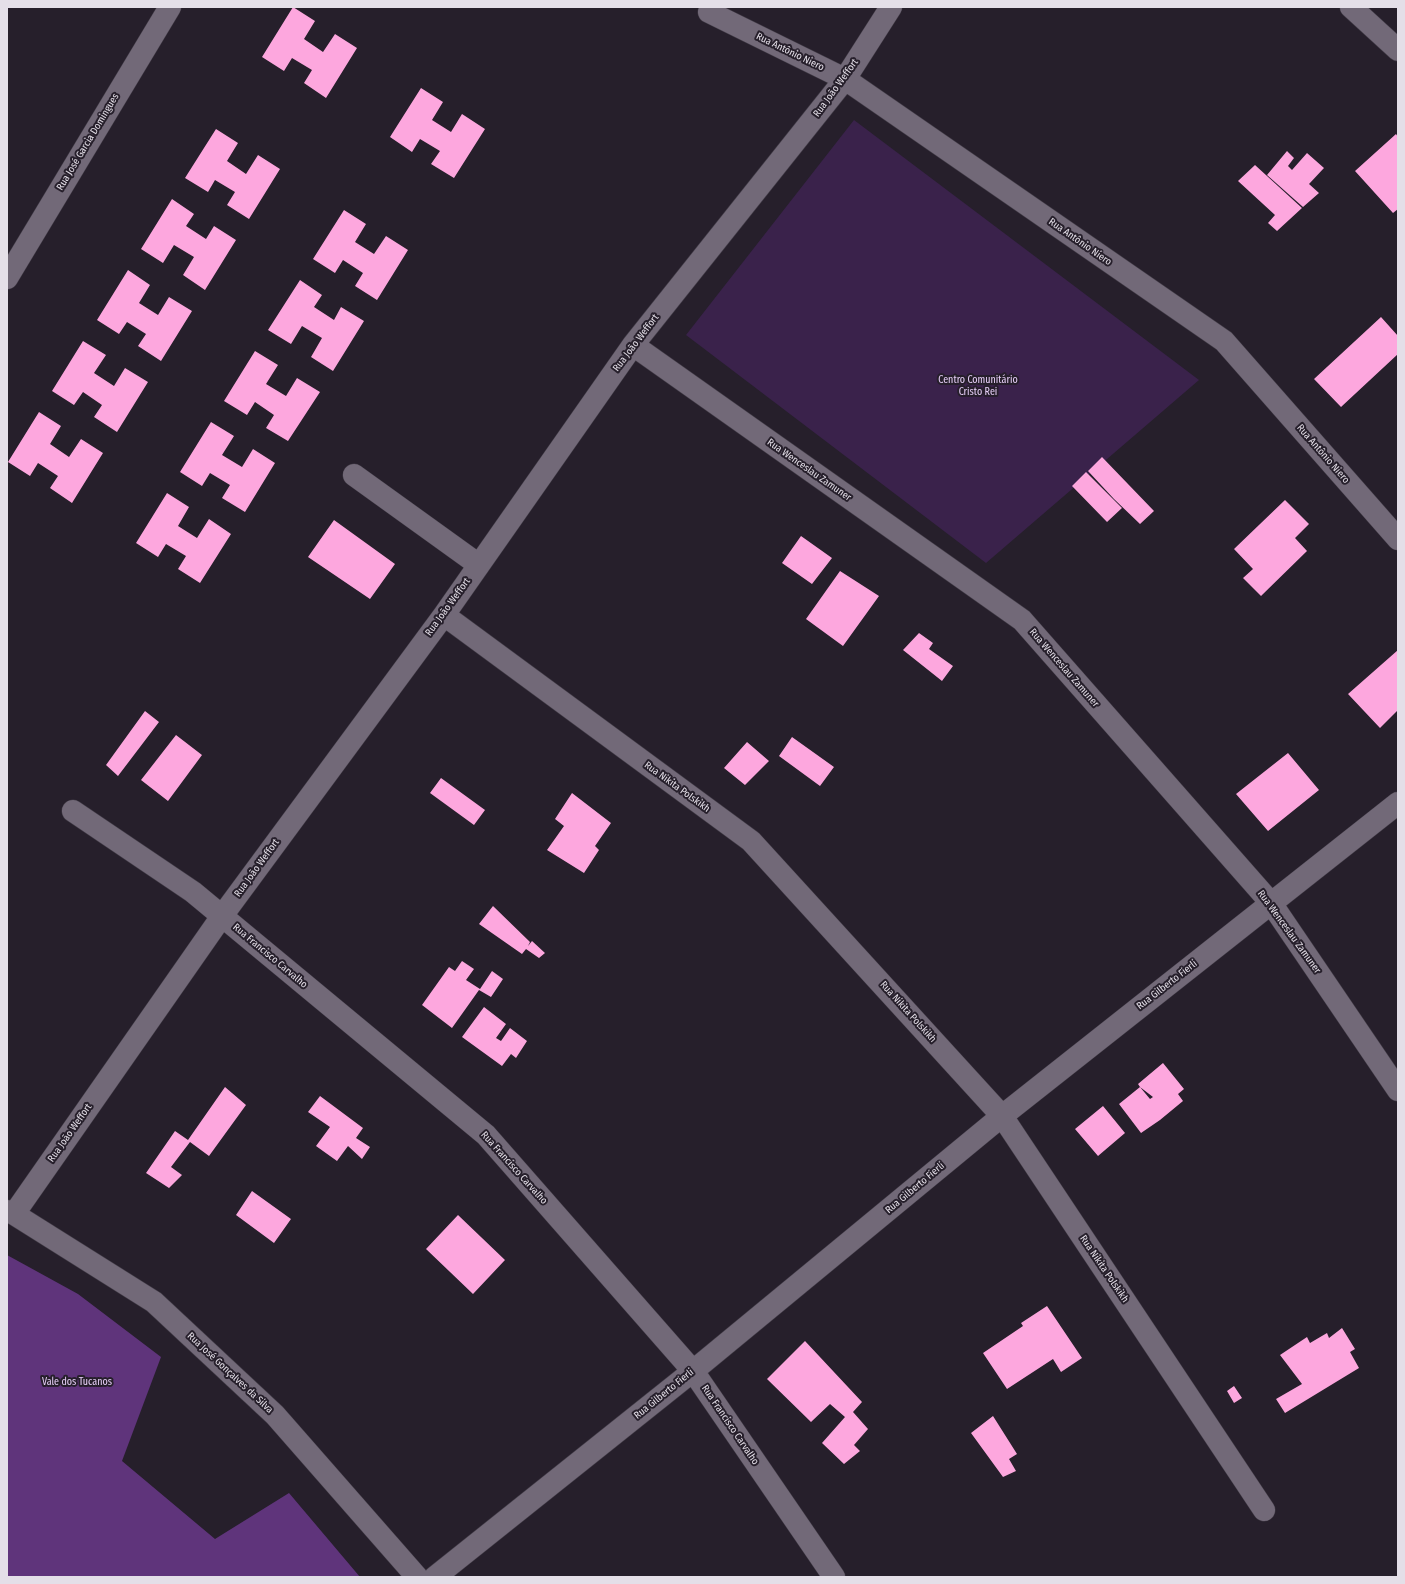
<!DOCTYPE html>
<html>
<head>
<meta charset="utf-8">
<style>
	body { margin:0 }
	#map { position:relative; width:1405px; height:1584px; overflow:hidden; background:#261f2b; font-family:"Fira Sans Condensed",sans-serif }
	canvas { display:block }
	.frame { position:absolute; inset:0; border:8px solid #e4dfe8; pointer-events:none }
</style>
</head>
<body>
<div id="map">
<canvas width="1405" height="1584"></canvas>
<div class="frame"></div>
</div>
<script>
const ctx = document.querySelector('canvas').getContext('2d');
ctx.lineJoin = 'round';
function paint(path, color) { ctx.fillStyle = color; ctx.fill(path, 'evenodd'); }
function strokePath(path, color, width, dash) { ctx.strokeStyle = color; ctx.lineWidth = width; ctx.lineCap = dash ? 'butt' : 'round'; ctx.setLineDash(dash || []); ctx.stroke(path); }
function label(font, color, halo, rows, align = 'center') {
  ctx.font = font + ' "Fira Sans Condensed",sans-serif'; ctx.lineWidth = 4; ctx.setLineDash([]); ctx.textBaseline = 'middle'; ctx.strokeStyle = halo; ctx.fillStyle = color; for (const [text, x, y, turn = 0] of rows) {
    ctx.save(); ctx.translate(x, y); ctx.rotate((+turn || 0) * Math.PI / 180); ctx.textAlign = isNaN(turn) ? turn : align; if (halo) ctx.strokeText(text, 0, 0); ctx.fillText(text, 0, 0); ctx.restore();
  }
}
paint(new Path2D(`
	M854,120L1199,380L986,563L686,335Z`), '#3a224b');
paint(new Path2D(`
	M7,1255L78,1294L161,1357L122,1461L215,1539L289,1493L360,1577H7Z`), '#5f347b');
paint(new Path2D(`
	M293,7L315,21L304,39L323,52L335,34L357,48L326,98L304,83L312,70L292,58L284,71L262,57Z
	M421,88L443,102L432,120L451,132L462,114L485,129L454,178L431,164L440,151L420,139L412,152L390,137Z
	M216,129L238,143L227,161L246,174L258,155L280,169L249,219L227,205L235,192L215,180L208,192L185,178Z
	M1396,134L1398,137V209L1393,213L1355,171Z
	M1287,151L1294,158L1288,166L1292,170L1307,153L1324,168L1309,184L1319,193L1303,207L1267,175Z
	M1255,165L1302,208L1277,231L1268,223L1275,215L1238,181Z
	M172,199L194,214L186,226L206,239L214,226L236,240L205,290L183,275L194,257L174,245L163,263L141,249Z
	M344,210L366,224L355,242L374,254L386,236L408,250L377,300L355,286L363,273L343,260L335,273L313,259Z
	M128,270L150,285L139,303L158,315L169,297L192,311L161,361L138,346L146,334L127,322L119,334L97,320Z
	M300,280L322,295L314,307L334,320L341,307L364,321L333,371L311,357L322,338L302,326L291,344L268,330Z
	M1381,317L1398,336V354L1341,407L1314,379Z
	M83,341L106,355L94,373L114,386L125,368L148,382L117,432L94,417L102,405L83,392L74,405L52,391Z
	M255,351L278,365L266,384L286,396L297,378L320,392L288,441L266,428L274,415L255,402L247,415L224,401Z
	M39,412L61,426L50,444L69,457L81,439L103,453L72,503L50,488L58,476L38,463L30,476L8,462Z
	M211,422L234,436L222,455L242,467L253,449L275,463L245,512L222,498L230,485L210,473L202,486L180,472Z
	M1102,457L1154,511L1140,524L1114,499L1088,471Z
	M1086,472L1122,508L1107,522L1072,486Z
	M167,493L189,507L178,526L197,538L209,519L231,534L200,583L178,569L186,556L166,544L158,557L136,543Z
	M1285,500L1309,524L1295,538L1307,551L1261,596L1243,578L1253,569L1234,549Z
	M334,520L395,564L370,599L308,557Z
	M801,536L832,558L812,584L782,563Z
	M840,571L879,596L843,646L806,619Z
	M919,633L933,643L929,649L953,666L942,681L903,650Z
	M1398,650V710L1380,728L1348,694Z
	M145,711L159,722L118,776L106,765Z
	M176,735L202,755L168,801L141,780Z
	M792,737L834,767L820,786L779,756Z
	M747,742L769,761L745,785L724,768Z
	M1288,753L1319,790L1268,831L1236,794Z
	M441,778L485,810L474,825L430,793Z
	M572,793L611,823L595,846L599,850L584,873L547,850L564,826L555,819Z
	M493,906L530,942L528,946L532,941L545,953L539,958L526,949L522,954L479,924Z
	M462,961L474,969L466,980L480,989L492,971L503,979L491,997L479,990L452,1028L422,1005L449,967L455,971Z
	M484,1007L506,1024L496,1038L501,1041L510,1028L527,1041L516,1058L511,1054L502,1066L462,1037Z
	M1163,1063L1184,1089L1178,1094L1183,1101L1160,1120L1141,1133L1119,1104L1140,1087L1138,1084ZM1140,1087L1153,1097L1150,1099Z
	M225,1087L246,1105L209,1156L190,1142L171,1167L182,1175L169,1188L146,1173L175,1131L188,1140Z
	M320,1096L363,1128L356,1138L370,1147L362,1159L348,1146L337,1161L316,1146L330,1127L308,1112Z
	M1103,1106L1125,1133L1098,1156L1075,1129Z
	M252,1191L291,1219L274,1243L236,1215Z
	M458,1215L505,1260L473,1294L426,1249Z
	M1047,1306L1082,1358L1061,1372L1053,1359L1007,1389L983,1353L1023,1326L1021,1323Z
	M1342,1328L1355,1349L1350,1352L1359,1368L1285,1413L1276,1399L1302,1384L1280,1355L1307,1337L1310,1343L1327,1333L1329,1338Z
	M805,1341L862,1402L853,1412L868,1429L854,1445L860,1451L844,1464L822,1443L845,1417L830,1404L811,1422L767,1379Z
	M1234,1386L1242,1398L1234,1403L1227,1391Z
	M993,1416L1017,1454L1009,1459L1016,1471L1003,1477L971,1433Z`), '#fda7de');
const minor = new Path2D(`
	M1351,7L1398,50
	M709,12L845,79L1224,341L1398,539
	M7,278L170,7
	M633,345L1022,620L1271,903L1398,1090
	M354,475L479,565
	M444,615L751,841L1002,1116L1264,1510
	M73,811L193,892L486,1135L693,1371L834,1577
	M7,1211L14,1214L154,1302L275,1415L417,1577
	M14,1214L222,916L444,615L633,345L845,79L891,7
	M435,1577L693,1371L1002,1116L1398,803`);
strokePath(minor, '#423c47', 23);
strokePath(minor, '#726978', 22);
label('10px', '#e4dfe8', '#261f2b', [
	["Rua Antônio Niero",790,52,26],
	["Rua João Weffort",836,88,-54],
	["Rua José Garcia Domingues",88,142,-59],
	["Rua Antônio Niero",1080,242,35],
	["Rua João Weffort",636,343,-53],
	["Rua Antônio Niero",1323,454,49],
	["Rua Wenceslau Zamuner",809,470,35],
	["Rua João Weffort",448,607,-54],
	["Rua Wenceslau Zamuner",1064,668,49],
	["Rua Nikita Polskikh",677,787,36],
	["Rua João Weffort",257,868,-54],
	["Rua Wenceslau Zamuner",1289,932,54],
	["Rua Francisco Carvalho",270,956,40],
	["Rua Gilberto Fierli",1167,985,-38],
	["Rua Nikita Polskikh",908,1012,48],
	["Rua João Weffort",70,1133,-55],
	["Rua Francisco Carvalho",514,1168,48],
	["Rua Gilberto Fierli",915,1188,-40],
	["Rua Nikita Polskikh",1104,1269,56],
	["Rua José Gonçalves da Silva",230,1373,43],
	["Rua Gilberto Fierli",664,1394,-39],
	["Rua Francisco Carvalho",730,1425,56]
]);
label('10px', '#e7cff8', '#261f2b', [
	["Centro Comunitário",978,380],
	["Cristo Rei",978,392],
	["Vale dos Tucanos",77,1382]
]);
</script>
</body>
</html>
